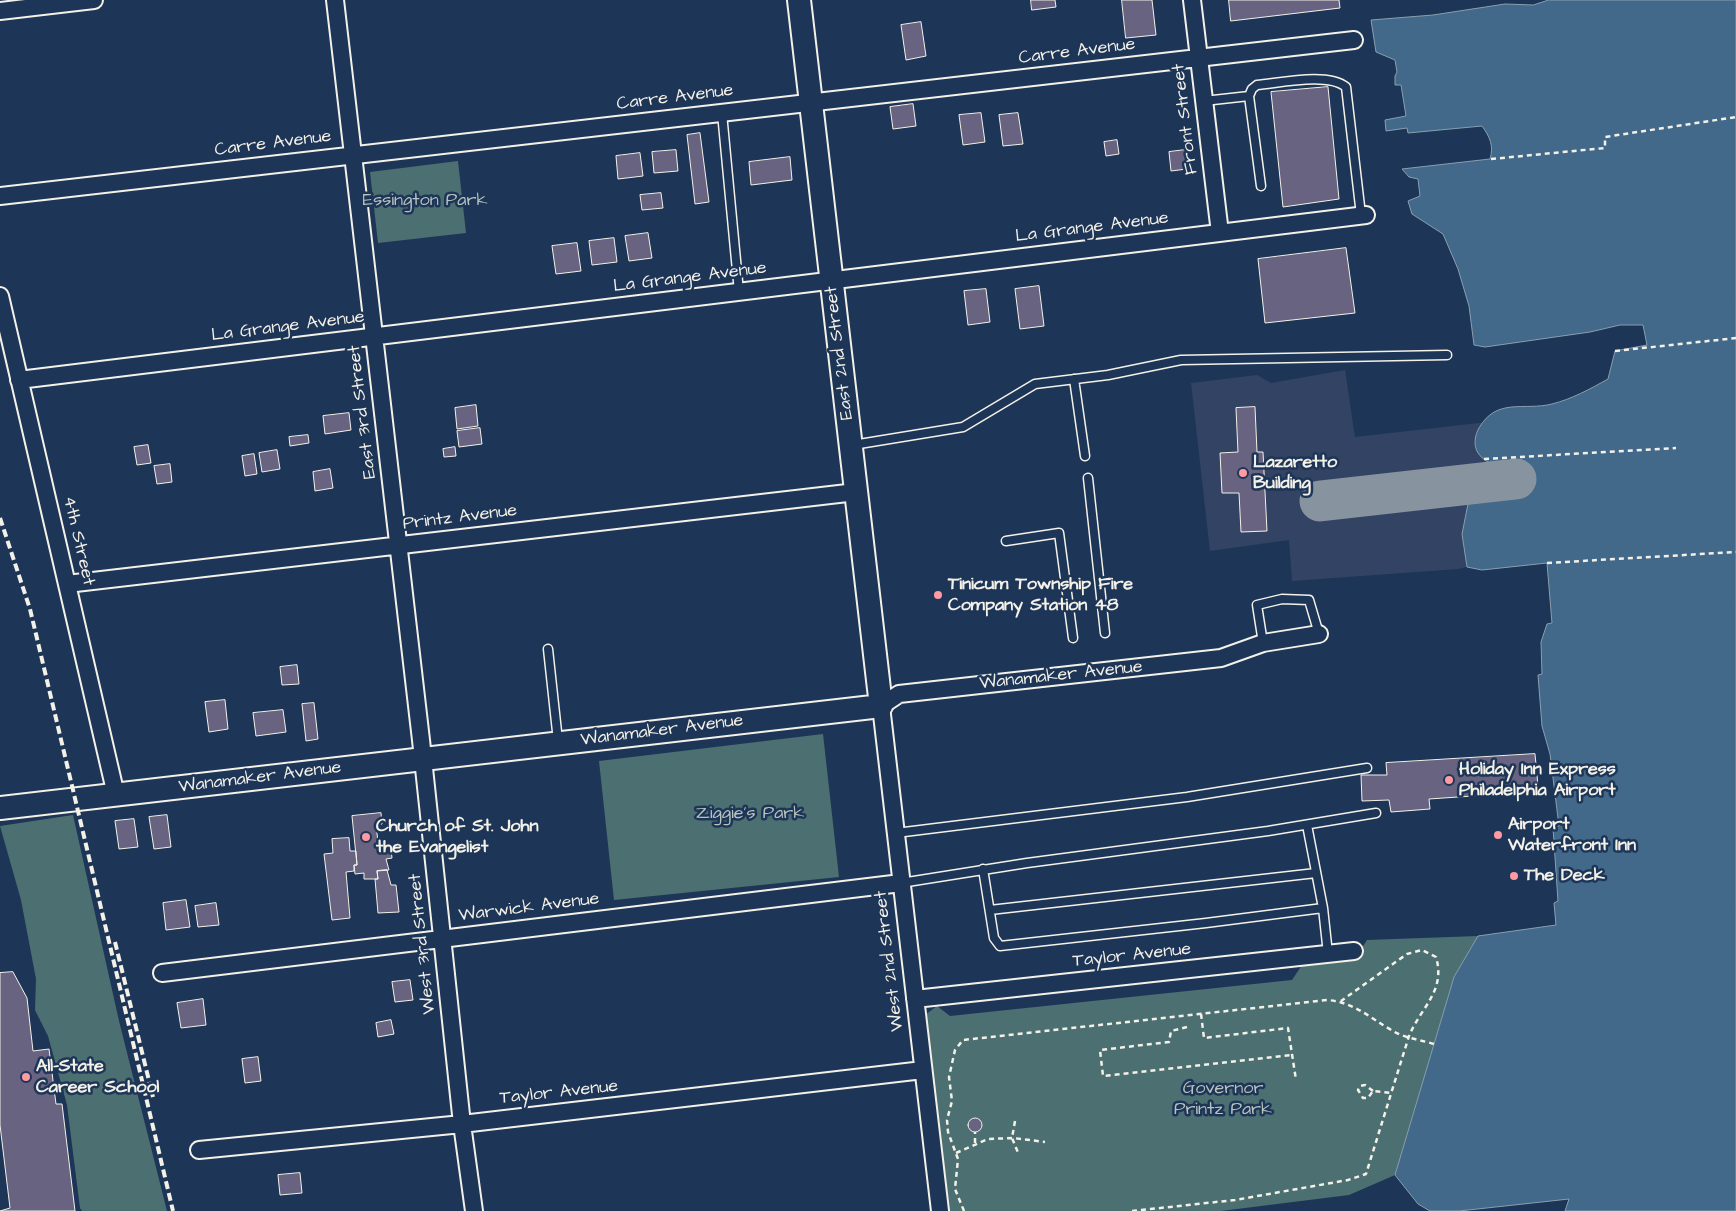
<!DOCTYPE html>
<html>
<head>
<meta charset="utf-8">
<style>
	body { margin:0 }
	canvas { display:block; background:#1d3557 }
</style>
</head>
<body>
<canvas width="1736" height="1211"></canvas>
<script>
const ctx = document.querySelector('canvas').getContext('2d');
ctx.lineJoin = 'round';
function paint(path, color) { ctx.fillStyle = color; ctx.fill(path, 'evenodd'); }
function strokePath(path, color, width, dash) { ctx.strokeStyle = color; ctx.lineWidth = width; ctx.lineCap = dash ? 'butt' : 'round'; ctx.setLineDash(dash || []); ctx.stroke(path); }
function label(font, color, halo, rows, align = 'center') {
  ctx.font = font + ' "Architects Daughter",sans-serif'; ctx.lineWidth = 5; ctx.setLineDash([]); ctx.textBaseline = 'middle'; ctx.strokeStyle = halo; ctx.fillStyle = color; for (const [text, x, y, turn = 0] of rows) {
    ctx.save(); ctx.translate(x, y); ctx.rotate((+turn || 0) * Math.PI / 180); ctx.textAlign = isNaN(turn) ? turn : align; if (halo) ctx.strokeText(text, 0, 0); ctx.fillText(text, 0, 0); ctx.restore();
  }
}
paint(new Path2D(`
	M1345,370L1355,437L1736,394L1490,561L1458,569L1292,581L1289,540L1210,551L1191,383L1257,375L1271,383Z`), '#334363');
paint(new Path2D(`
	M458,161L466,233L378,243L370,172Z
	M823,734L839,877L614,900L599,761Z
	M73,815L119,1021L167,1211H82L80,1208L67,1105L48,1036L35,1010L36,979L21,900L0,826Z
	M1478,936L1454,977L1395,1175L1349,1195L1221,1211H945L925,1015L937,1006L950,1016L1292,980L1302,965L1351,960L1356,957L1367,940Z`), '#4c6f71');
const water = new Path2D(`
	M1549,0H1736V1211H1565L1569,1199L1459,1211H1430L1418,1204L1395,1175L1454,977L1478,936L1556,925L1554,903L1558,901L1553,828L1559,826L1550,754L1542,726L1538,675L1542,674L1541,642L1547,624L1552,623L1547,563L1482,570L1467,567L1462,534L1468,504C1486,499 1509,498 1516,479C1507,466 1487,467 1478,453C1473,445 1475,435 1479,428C1497,397 1524,411 1552,404C1572,399 1590,389 1608,379L1615,351L1647,345L1643,325H1620L1590,332L1485,347L1474,345L1469,306L1458,269L1443,234L1412,214L1408,201L1420,196L1418,179L1409,177L1402,169L1490,159C1494,146 1490,137 1482,126L1408,133L1407,128L1386,131L1385,120L1406,116L1401,85H1395V76L1397,72L1395,60L1376,52L1371,20L1433,15L1505,4L1533,5Z`);
paint(water, '#42688a');
strokePath(water, '#899fb0', 1);
strokePath(new Path2D(`
	M1320,501L1516,479`), '#8893a0', 41);
const building = new Path2D(`
	M1031,0H1055L1056,7L1032,10Z
	M1122,0H1152L1156,35L1126,38Z
	M1229,0H1339L1340,8L1231,21Z
	M921,22L926,56L906,60L901,25Z
	M1328,87L1339,199L1283,207L1271,92Z
	M913,104L916,126L893,129L890,107Z
	M981,113L985,142L963,145L959,115Z
	M1018,113L1023,144L1003,146L999,115Z
	M700,133L709,202L695,204L687,135Z
	M1117,140L1119,154L1106,156L1104,142Z
	M676,150L678,171L654,173L652,152Z
	M1185,150L1187,169L1171,171L1169,152Z
	M640,153L643,176L618,179L616,156Z
	M790,157L792,180L751,185L749,162Z
	M661,193L663,208L642,210L640,195Z
	M648,233L652,258L629,261L625,236Z
	M614,238L617,262L592,265L589,241Z
	M577,243L581,271L556,274L552,246Z
	M1346,248L1355,313L1265,323L1258,259Z
	M1039,286L1044,326L1020,329L1015,289Z
	M986,289L990,322L968,325L964,291Z
	M476,405L478,426L457,429L455,408Z
	M1255,407L1257,452H1263L1267,531L1241,532L1239,493H1222L1220,453L1238,452L1236,408Z
	M349,413L351,430L325,434L323,416Z
	M480,428L482,444L459,447L457,431Z
	M308,435L309,443L290,446L289,437Z
	M148,445L151,463L137,465L134,447Z
	M455,447L456,456L444,457L443,449Z
	M277,450L280,469L262,472L259,453Z
	M254,454L257,474L245,476L242,456Z
	M170,464L172,482L157,484L154,466Z
	M330,469L333,488L315,491L313,472Z
	M297,665L299,684L282,685L280,667Z
	M225,700L228,729L209,732L205,702Z
	M314,703L318,739L306,741L302,704Z
	M283,710L286,732L256,736L253,713Z
	M1535,754L1538,786H1532L1530,792L1429,799L1430,809L1391,812L1389,800L1362,801L1361,775H1387L1386,763Z
	M381,813L382,824L376,825L379,850L391,849L392,858L386,859L389,870L377,871L378,879H364V873L355,874L354,865H357L352,816Z
	M167,815L171,847L154,849L149,817Z
	M134,819L138,847L119,849L115,821Z
	M349,838L350,851H356L357,865H354V871L346,872L350,918L332,920L324,854L333,853L332,839Z
	M387,870L391,885H396L399,912L378,913L375,879H378L377,871Z
	M186,900L190,927L166,930L163,903Z
	M216,903L219,925L198,927L195,906Z
	M13,972L27,998L33,1051L49,1049L56,1104H62L75,1211H0L10,1208L0,1125V973Z
	M410,980L413,1000L395,1002L392,982Z
	M203,999L206,1025L181,1028L177,1003Z
	M391,1020L394,1034L378,1037L376,1023Z
	M258,1057L261,1081L245,1083L242,1059Z
	M968 1125a7 7 0 1 1 14 0a7 7 0 1 1-14 0Z
	M300,1173L302,1193L280,1195L278,1175Z`);
paint(building, '#676380');
strokePath(building, '#f4f1e8', 1);
const lane = new Path2D(`
	M1204,101L1249,96
	M722,113L739,292
	M1261,186L1249,96L1252,89L1257,85C1280,83 1328,72 1346,87L1361,215
	M1074,379L1085,456
	M853,445L963,427L1035,384L1108,375L1181,360L1447,355
	M1088,478L1105,633
	M1006,541L1059,533L1073,638
	M1263,643L1257,605L1282,599L1309,600L1319,634
	M548,649L558,741
	M1307,825L1323,908
	M896,833L1187,797L1367,768
	M983,869L994,938L1000,946L1206,923L1323,908L1328,954
	M901,883L1027,863L1268,831L1376,813
	M990,910L1316,873`);
const street = new Path2D(`
	M335,0L421,740L462,1124L474,1211
	M1192,0L1220,233
	M0,11L94,0
	M0,196L1354,40
	M0,296L116,795
	M19,380L1366,215
	M67,584L856,492
	M162,973L901,883
	M915,999L1354,951
	M199,1150L462,1124L923,1070
	M940,1211L881,706L899,694L1221,658L1263,643L1319,634`);
const secondary = new Path2D(`
	M0,808L881,706L799,0`);
strokePath(lane, '#f4f1e8', 11);
strokePath(street, '#f4f1e8', 20);
strokePath(secondary, '#f4f1e8', 26);
strokePath(new Path2D(`
	M1491,159L1605,148V137L1736,117
	M1615,351L1736,338
	M1484,459L1676,448
	M1547,563L1736,552
	M1201,1014L1204,1038L1288,1028L1296,1080
	M1187,1027L1171,1031L1169,1042L1100,1050L1103,1076L1292,1055
	M1373,1091L1365,1085L1360,1086L1358,1090L1363,1098H1368L1373,1091L1392,1093
	M1015,1121L1012,1138L1019,1155
	M975,1143V1132
	M956,1153L988,1139L1013,1138L1045,1142
	M964,1211L955,1189L958,1159L948,1132L947,1120L952,1101L949,1077L955,1050L963,1040L1327,1000C1354,1002 1370,1018 1393,1031C1404,1038 1421,1040 1434,1044
	M1132,1211L1235,1200L1348,1180L1366,1174L1409,1036C1421,1007 1446,991 1436,957L1422,950L1407,954L1341,1001`), '#f4f1e8', 2.5, [5, 4]);
strokePath(lane, '#1d3557', 8);
strokePath(street, '#1d3557', 16);
strokePath(secondary, '#1d3557', 22);
strokePath(new Path2D(`
	M0,518L30,609L173,1211
	M115,942L153,1097`), '#f4f1e8', 4, [8, 4]);
for (const [x, y, r, color] of [
	[1243,473,5,"#ff9aa2"],
	[938,595,5,"#ff9aa2"],
	[1449,780,5,"#ff9aa2"],
	[1498,835,5,"#ff9aa2"],
	[366,837,5,"#ff9aa2"],
	[1514,876,5,"#ff9aa2"],
	[26,1077,5,"#ff9aa2"]
]) { const dot = new Path2D(); dot.arc(x, y, r, 0, 2 * Math.PI); ctx.fillStyle = color; ctx.fill(dot); strokePath(dot, '#1d3557', 2); }
label('18px', '#f4f1e8', '#1d3557', [
	["Carre Avenue",1077,52,-7],
	["Carre Avenue",675,98,-7],
	["Front Street",1186,119,-97],
	["Carre Avenue",273,144,-7],
	["La Grange Avenue",1092,228,-7],
	["La Grange Avenue",690,278,-7],
	["La Grange Avenue",288,327,-7],
	["East 2nd Street",840,353,-97],
	["East 3rd Street",363,412,-97],
	["Printz Avenue",460,518,-7],
	["4th Street",78,541,77],
	["Wanamaker Avenue",1061,676,-6],
	["Wanamaker Avenue",662,731,-7],
	["Wanamaker Avenue",260,778,-7],
	["Warwick Avenue",529,908,-7],
	["West 3rd Street",423,944,-96],
	["Taylor Avenue",1132,956,-6],
	["West 2nd Street",890,961,-97],
	["Taylor Avenue",559,1093,-6]
]);
label('18px', '#b9c4be', '#1d3557', [
	["Essington Park",425,201],
	["Ziggie's Park",750,814],
	["Governor",1223,1089],
	["Printz Park",1223,1110]
]);
label('bold 18px', '#f4f1e8', '#1d3557', [
	["Lazaretto",1253,463],
	["Building",1253,484],
	["Tinicum Township Fire",948,585],
	["Company Station 48",948,606],
	["Holiday Inn Express",1459,770],
	["Philadelphia Airport",1459,791],
	["Airport",1508,825],
	["Waterfront Inn",1508,846],
	["Church of St. John",376,827],
	["the Evangelist",376,848],
	["The Deck",1524,876],
	["All-State",36,1067],
	["Career School",36,1088]
], 'left');
</script>
</body>
</html>
